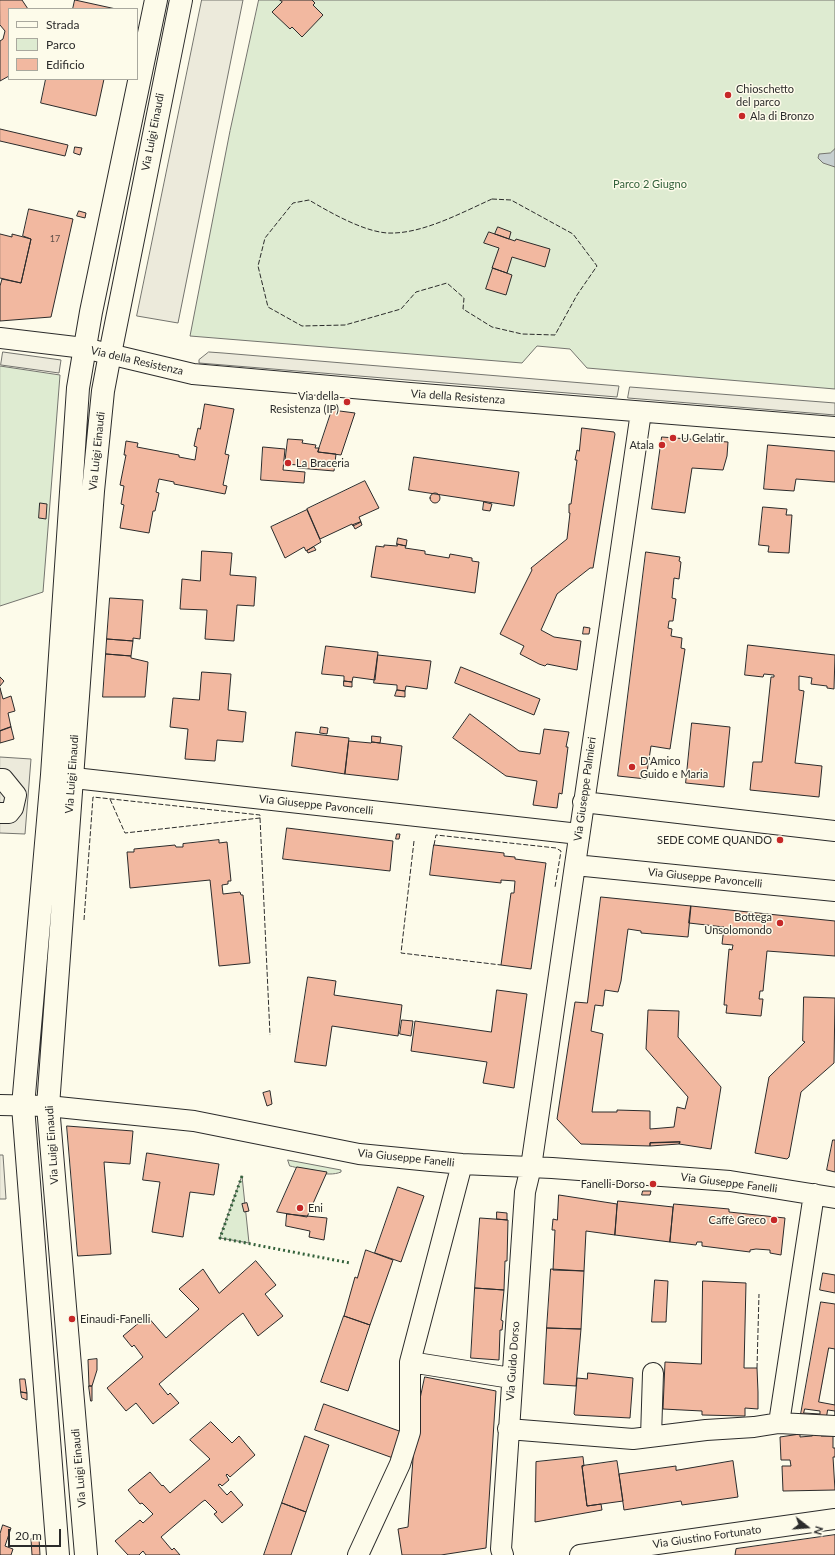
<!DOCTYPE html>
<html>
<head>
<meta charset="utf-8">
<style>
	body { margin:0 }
	#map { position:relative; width:835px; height:1555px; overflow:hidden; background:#fdfbea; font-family:Lato,sans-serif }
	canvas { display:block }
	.legend { position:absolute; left:8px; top:8px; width:130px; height:72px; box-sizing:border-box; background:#fdfbea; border:1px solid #a9a89e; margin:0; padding:5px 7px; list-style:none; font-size:12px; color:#2b2b2b }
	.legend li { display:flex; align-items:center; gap:8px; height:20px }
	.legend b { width:20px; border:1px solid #a9a89e }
	.north { position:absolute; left:787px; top:1507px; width:40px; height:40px; -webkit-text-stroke:3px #fdfbea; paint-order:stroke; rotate:107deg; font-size:11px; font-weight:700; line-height:16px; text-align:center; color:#2b2b2b }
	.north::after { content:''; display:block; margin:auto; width:14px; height:18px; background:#2b2b2b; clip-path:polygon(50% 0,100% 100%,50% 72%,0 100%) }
	.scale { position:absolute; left:8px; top:1529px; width:53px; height:18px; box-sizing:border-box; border:2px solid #2b2b2b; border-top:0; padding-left:5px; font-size:12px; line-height:14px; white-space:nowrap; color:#2b2b2b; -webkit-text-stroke:3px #fdfbea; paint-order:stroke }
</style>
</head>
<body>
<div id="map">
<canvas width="835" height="1555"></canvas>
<ul class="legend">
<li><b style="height:5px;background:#fdfbea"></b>Strada</li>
<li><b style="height:11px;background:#deebd1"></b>Parco</li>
<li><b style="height:11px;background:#f2b8a0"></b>Edificio</li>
</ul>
<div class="north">N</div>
<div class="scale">20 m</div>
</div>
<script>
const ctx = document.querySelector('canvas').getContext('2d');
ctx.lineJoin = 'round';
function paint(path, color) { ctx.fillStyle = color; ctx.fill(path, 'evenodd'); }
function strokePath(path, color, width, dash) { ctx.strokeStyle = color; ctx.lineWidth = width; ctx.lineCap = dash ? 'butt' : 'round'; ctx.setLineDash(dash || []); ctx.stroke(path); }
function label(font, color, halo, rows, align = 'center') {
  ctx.font = font + ' Lato,sans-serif'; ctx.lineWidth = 3; ctx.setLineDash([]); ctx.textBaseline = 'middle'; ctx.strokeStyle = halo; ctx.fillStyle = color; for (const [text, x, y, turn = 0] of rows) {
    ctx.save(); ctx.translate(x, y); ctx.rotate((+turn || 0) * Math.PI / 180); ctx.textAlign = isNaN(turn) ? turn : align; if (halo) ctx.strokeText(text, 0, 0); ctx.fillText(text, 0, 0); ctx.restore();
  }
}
const green = new Path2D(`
	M259,0H835V389L587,368L570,349L537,346L522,363L190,336L230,131Z
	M0,366L60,375L43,592L0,606Z
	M288,1160L341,1170V1172C327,1178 304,1169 290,1166Z
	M242,1176L249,1243L220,1238Z`);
paint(green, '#deebd1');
strokePath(green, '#74746e', 1);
const parking = new Path2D(`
	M202,0H243L178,323L137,316Z
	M3,352L61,360L59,373L1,365Z
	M209,352L223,353L619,386L617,397L199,363V360Z
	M630,387L835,403V415L628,398Z
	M0,757L31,759L25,834L0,833Z
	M0,1155H3L6,1199H0Z`);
paint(parking, '#eceadb');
strokePath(parking, '#74746e', 1);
const water = new Path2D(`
	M835,149V167L823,163L818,158L819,154L830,153Z`);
paint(water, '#c7d0d0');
strokePath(water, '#74746e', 1);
const building = new Path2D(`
	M0,0H22L28,9H9V76L0,81V41L3,39L5,31L0,25Z
	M75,0L116,9H73Z
	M280,0H312L315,3L313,5L323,15L302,37L292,27L290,29L272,12L282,2Z
	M46,79H104L96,116L41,103Z
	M0,129L68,145L65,156L0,141Z
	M75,147L82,148L80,155L74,153Z
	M29,209L73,219L51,317L0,321V286L2,279L21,283L31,239L23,236Z
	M79,211L86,213L85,218L77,216Z
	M498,227L511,232L509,239L495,234Z
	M489,232L515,241L516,239L550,249L545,267L512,257L507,273L492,268L499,248L484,243Z
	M0,234L12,237V234L31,239L21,283L0,278Z
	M493,268L512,275L506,295L486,289Z
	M205,404L234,409L225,454L229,455L223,485L227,486L225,494L174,484V482L159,479L156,492L159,493L155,511H153L149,533L120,528L124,505L121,504L124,486L120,485L126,455H124L126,441L138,443L137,447L179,455V457L195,460L197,447L194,446L198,428L200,429Z
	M332,410L355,413L341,455L318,452Z
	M582,428L614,432L615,434L593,568H590L557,594L541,630L554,637L581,641L577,670L547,664L545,666L539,664L520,654L524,646L500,634L532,570L531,568L567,539L570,513H569V504H571L577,460H575L577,450L579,451Z
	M662,437L728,442L727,456L723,470L692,468L685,513L652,509Z
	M288,439L303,440L302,443L316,445L315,448H319L318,452L336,454L334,471L298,468V465L285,464Z
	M768,445L835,451V482L796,479L794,491L764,489Z
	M263,447L285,449L283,470L305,472L304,483L261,480Z
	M414,457L519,472L514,506L409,490Z
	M365,481L379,508L359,517L361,522L353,526L352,524L320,539L307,509Z
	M430 498a5 5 0 1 1 10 0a5 5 0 1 1-10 0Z
	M484,502L492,504L490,511L483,510Z
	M40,503L47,504L46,519L39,518Z
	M763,507L787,509L786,515H792L789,553L768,552L769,546L759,545Z
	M307,510L321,542L306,551L304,547L285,558L271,527Z
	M361,522L362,525L355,529L353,525Z
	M398,538L407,540L406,546L397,544Z
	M397,544L406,546L405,548L425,551V554L449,558L450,554L472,558V561L479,562L475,593L371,577L376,546L384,547V545L397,546Z
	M314,547L316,550L308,553L307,551Z
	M202,551L232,553L230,575L256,577L254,606L237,605L234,641L205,639L207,610L180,609L182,579L200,581Z
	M646,552L680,557L679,561L681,562L679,579L674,578L672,598L676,599L673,621H669L668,628L672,629L671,636L682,638L681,648L685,649L670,749L651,746L646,779L618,776Z
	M110,598L143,600L140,639L133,638V641L107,639Z
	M584,627L590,628L589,634H583Z
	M107,639L133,641L131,656L106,654Z
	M748,645L835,655L834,689L827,688V686L811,684L812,678L799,676V690L804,691L795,763L822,766L819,797L750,790L753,762H762L771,677H774V675L764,674L763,677L745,675Z
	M326,646L378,652L375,680L353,677L352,682L344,681V676L322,674Z
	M106,654L131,656V658L148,662L145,697H103Z
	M378,655L431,661L427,689L406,686L405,691L397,690V685L374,683Z
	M461,667L540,699L534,715L455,683Z
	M202,672L231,674L228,710L246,712L243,742L217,740L215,761L185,759L188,729L170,727L173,698L199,700Z
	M0,677L4,681L0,686Z
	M344,681L352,682V687L344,686Z
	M0,688L3,699L11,696L15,711L8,713L11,727L0,731Z
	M397,690L405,691V697L395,696Z
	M470,714L519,751L540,754L544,729L569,732L566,747H568L562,794L559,793L557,808L533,805L537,781L506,776L453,738Z
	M692,723L730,727L724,787L686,783Z
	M11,727L14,739L0,743V731Z
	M321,727L328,728L327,734L320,733Z
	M296,732L349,738L345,774L292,766Z
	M372,736L381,737L380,743L372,742Z
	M349,741L371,743L372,742L402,746L398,780L345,774Z
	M287,828L393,841L390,871L283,859Z
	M397,834H400L399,839H396Z
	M219,840V843L227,842L231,881H228V884L222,885L223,894L240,892L241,895H243L250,963L219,966L210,880L130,888L127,852H134V849L175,845L176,847H183V844Z
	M434,845L504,853V856L515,857V859L546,863L531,969L501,965L511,893H514L515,881L501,880V883L430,875Z
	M601,897L691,906L688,937L641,933V931L628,929L621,981L618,992L605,990L603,1006L595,1005L591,1031L603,1034L592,1112H617V1110L650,1111V1129L674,1127L677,1107L685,1109L688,1097L646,1049L648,1010L679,1011L678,1037L721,1087L711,1149L679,1144L680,1142L650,1143V1146L581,1144L557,1119L575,1002L587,1003Z
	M691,906L835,921V956L767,951L763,991H760L759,999H763L761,1016L726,1013L727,1005H724L726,981L729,949L732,950L733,945L722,944L724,927L689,923Z
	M308,977L336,981L334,995L402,1005L398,1036L332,1026L326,1066L295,1062Z
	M497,990L527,994L514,1088L483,1083L487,1062L411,1051L415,1021L491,1032Z
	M804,997L835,998L834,1063L801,1092L789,1157L787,1159L755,1153L769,1077L805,1042L803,1041Z
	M402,1020L413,1021L411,1036L400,1034Z
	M270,1091L272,1104L267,1106L263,1093Z
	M67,1126L133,1131L130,1164L104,1162L111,1254L78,1256Z
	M833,1140H835V1172L827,1170Z
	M680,1142L679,1144L650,1146V1143Z
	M147,1153L219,1164L214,1195L190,1192L183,1237L152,1232L160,1182L143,1180Z
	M297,1167L327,1172L307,1217L277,1212Z
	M398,1187L424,1196L401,1262L375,1253Z
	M643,1191H651L650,1195H642Z
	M559,1195L617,1204L615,1235L586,1231L584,1271L553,1270L555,1230H552L553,1219L557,1220Z
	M618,1201L673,1207L670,1242L615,1235Z
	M247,1203L249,1211L244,1212L242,1204Z
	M674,1204L729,1209V1212L785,1218L781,1255L770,1253V1250L756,1249L750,1250V1252L702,1246V1242H697L696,1245L670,1242Z
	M497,1212L507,1213V1220L497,1219Z
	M287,1214L327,1218L324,1240L309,1237L310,1231L286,1226Z
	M480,1218L508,1220L507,1261H505L504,1290L475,1288Z
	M366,1250L393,1260L370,1325L344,1316L355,1277L357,1278Z
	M256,1261L276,1285L265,1294L283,1316L258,1336L243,1313L228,1325L159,1384L168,1395L170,1393L179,1403L153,1424L136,1403L126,1411L107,1388L143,1357L134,1345L132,1347L123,1336L147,1316L166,1338L199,1309L179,1289L203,1269L219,1293Z
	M551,1269L584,1271L581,1329L547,1328Z
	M823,1273L835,1275V1293L820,1290Z
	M655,1280L668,1281L666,1322H652Z
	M703,1281L746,1283L744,1368H757L758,1392V1409L745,1408V1416L702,1415V1411L663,1409L665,1362L701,1364Z
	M475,1288L504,1290L501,1320L503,1321L502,1330H500L499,1360L471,1358Z
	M821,1302L835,1304V1417L801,1414Z
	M344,1316L370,1325L348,1391L321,1382Z
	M547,1328L581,1329L576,1386L544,1384Z
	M829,1348L835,1349V1405L819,1402Z
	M97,1359V1370L92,1386H89L88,1360Z
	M588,1373L633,1378L630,1418L575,1415L574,1414L577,1378L587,1379Z
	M425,1377L496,1391L486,1548L441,1555H402L398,1529L408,1527L416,1418Z
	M20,1379H25L27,1393L21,1392Z
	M89,1386H92V1401H91Z
	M21,1392L27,1393V1400L22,1398Z
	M324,1404L402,1432L393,1458L315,1430Z
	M805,1409L820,1411V1414L804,1413Z
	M828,1410L835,1411V1417L827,1416Z
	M211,1422L232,1443L239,1436L255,1455L230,1477L227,1474L226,1475L229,1480L222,1486L220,1484L218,1485L227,1495L231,1491L243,1505L222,1523L214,1514L217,1512L205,1500L202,1502L161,1537L172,1550L174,1548L180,1555H146L143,1551L139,1555H128L115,1541L140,1520L143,1523L153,1514L142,1503L140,1504L128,1490L150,1472L162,1486L163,1485L170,1493L210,1459L190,1440Z
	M812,1433H821V1436H833V1448H835V1457H833L835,1490L783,1491L782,1466H791L790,1460H781L780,1437L800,1434V1437L812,1436Z
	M305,1436L329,1445L306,1512L282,1503Z
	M583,1457L584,1466H582L587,1506L601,1504L602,1510L535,1522L536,1462Z
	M617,1461L623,1501L587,1506L582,1466Z
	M733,1461L738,1497L682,1505L681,1501L624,1510L619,1474L676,1466V1470Z
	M282,1503L306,1512L291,1555H264Z
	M3,1525L11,1528L5,1546L13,1549L11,1555H0V1534Z
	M835,1535V1555H735L736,1549Z
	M39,1538L40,1555H32L31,1539Z`);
paint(building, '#f2b8a0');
strokePath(building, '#2b2b2b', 1);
const minor = new Path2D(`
	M0,338L84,348L193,374L410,393L835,427
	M56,776L579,834
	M0,779H3L16,795L13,808L9,813H0
	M583,802L835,831
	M575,865L835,891
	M0,1105L48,1106L194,1121L359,1154L462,1164L552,1168L730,1181L835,1198
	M410,1362L511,1378
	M779,1423L814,1194
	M508,1429L633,1439L706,1430L754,1427L779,1423L835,1426
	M651,1437L653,1373
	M358,1555L400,1464L410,1432V1362L462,1164
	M503,1555L501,1549L525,1192L531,1167L641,412
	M580,1555L835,1519`);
const major = new Path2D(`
	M58,1555L23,1106L52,775L78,388L91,312L156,0
	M86,1555L48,1106L93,491L103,391L110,354L181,0`);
strokePath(minor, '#2b2b2b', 22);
strokePath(major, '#2b2b2b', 24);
strokePath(minor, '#fdfbea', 20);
strokePath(major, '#fdfbea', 22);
strokePath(new Path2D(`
	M242,1176L220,1238L350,1263`), '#34623c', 3, [2, 3]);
strokePath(new Path2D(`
	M492,199L511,200L573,234L597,266L577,295L555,335L522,334L492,327L463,309L464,298L447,283L416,292L401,309L345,325L302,326L268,307L258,266L265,238L293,203L309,200C331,213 369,235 394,233C426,232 463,212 492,199Z
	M260,818L270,1035
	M414,841L401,953L501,965
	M434,845L436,835L556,848L561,851L555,887
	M84,920L93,797L260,815V818L125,833L110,799
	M757,1368L759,1294`), '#2b2b2b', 1, [5, 2]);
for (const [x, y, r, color] of [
	[728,95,4,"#c62828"],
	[742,116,4,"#c62828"],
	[347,402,4,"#c62828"],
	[673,438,4,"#c62828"],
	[662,445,4,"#c62828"],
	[288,463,4,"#c62828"],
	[632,767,4,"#c62828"],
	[780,840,4,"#c62828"],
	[780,923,4,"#c62828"],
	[653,1184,4,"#c62828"],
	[300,1208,4,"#c62828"],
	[774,1220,4,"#c62828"],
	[72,1319,4,"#c62828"]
]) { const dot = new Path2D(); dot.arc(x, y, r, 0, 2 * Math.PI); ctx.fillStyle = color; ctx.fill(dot); strokePath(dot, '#fdfbea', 1.5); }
label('9px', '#5d4e48', null, [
	["17",55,239]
]);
label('11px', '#2b2b2b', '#fdfbea', [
	["Chioschetto",736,89],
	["del parco",736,102],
	["Ala di Bronzo",750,116],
	["Via della",339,396,"right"],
	["Resistenza (IP)",339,409,"right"],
	["U Gelatir",681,438],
	["Atala",654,445,"right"],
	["La Braceria",296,463],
	["D'Amico",640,761],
	["Guido e Maria",640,774],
	["SEDE COME QUANDO",772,840,"right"],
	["Bottega",772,917,"right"],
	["Unsolomondo",772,930,"right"],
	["Fanelli-Dorso",645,1184,"right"],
	["Eni",308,1208],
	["Caffè Greco",766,1220,"right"],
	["Einaudi-Fanelli",80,1319]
], 'left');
label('11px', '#2b2b2b', '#fdfbea', [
	["Via Luigi Einaudi",153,132,-79],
	["Via della Resistenza",137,361,13],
	["Via della Resistenza",458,397,4],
	["Via Luigi Einaudi",97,451,-84],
	["Via Luigi Einaudi",72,774,-86],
	["Via Giuseppe Palmieri",585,789,-82],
	["Via Giuseppe Pavoncelli",316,805,6],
	["Via Giuseppe Pavoncelli",705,878,6],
	["Via Luigi Einaudi",52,1145,-94],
	["Via Giuseppe Fanelli",406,1158,6],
	["Via Giuseppe Fanelli",729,1183,7],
	["Via Guido Dorso",513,1361,-86],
	["Via Luigi Einaudi",79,1468,-95],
	["Via Giustino Fortunato",707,1537,-8]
]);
label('11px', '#34623c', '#fdfbea', [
	["Parco 2 Giugno",650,184]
]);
</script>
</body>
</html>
